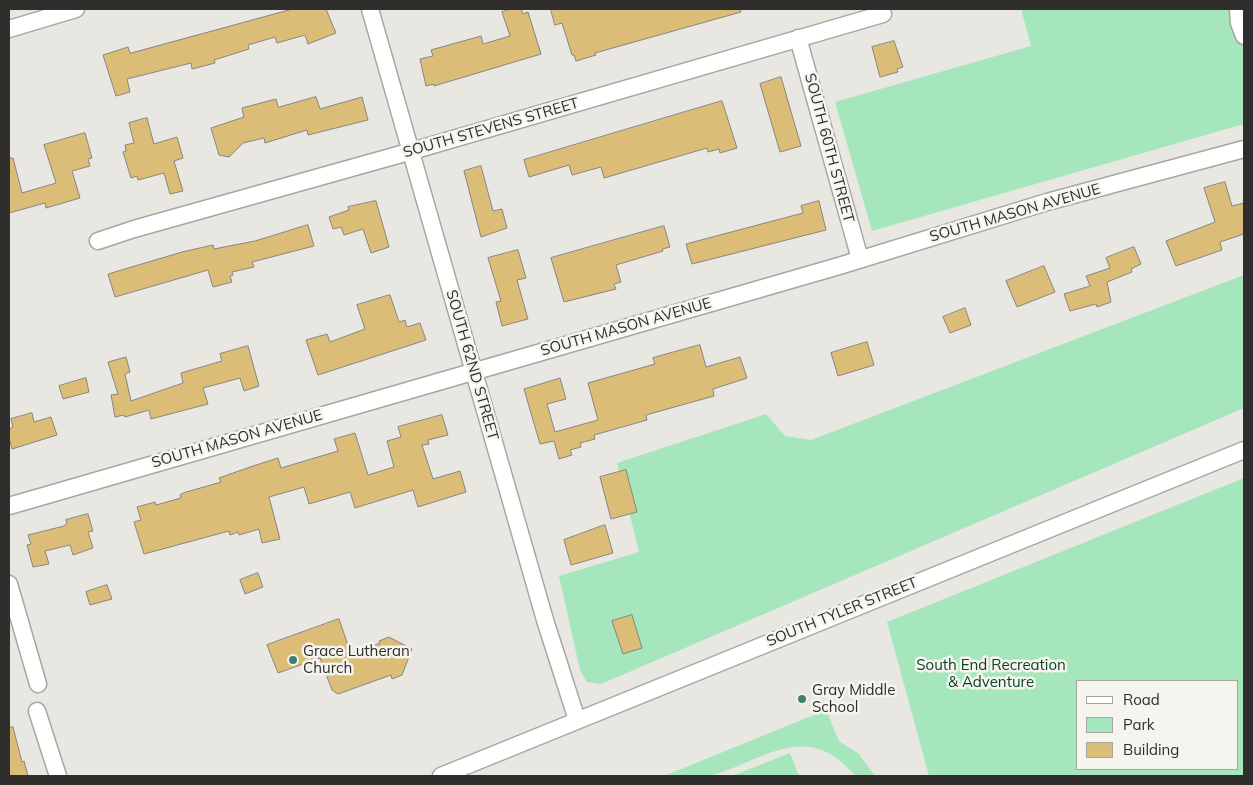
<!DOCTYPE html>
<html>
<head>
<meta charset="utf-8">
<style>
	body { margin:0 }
	#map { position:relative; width:1253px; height:785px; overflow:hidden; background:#e9e7e2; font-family:Mulish,sans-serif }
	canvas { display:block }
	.frame { position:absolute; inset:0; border:10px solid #2f2e2c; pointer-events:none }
	.legend { position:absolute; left:1076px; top:680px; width:162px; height:90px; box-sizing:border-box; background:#f6f4ef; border:1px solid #a6a5a1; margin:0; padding:6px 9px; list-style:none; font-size:15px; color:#2f2e2c }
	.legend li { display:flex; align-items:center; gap:10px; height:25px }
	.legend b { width:25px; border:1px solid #a6a5a1 }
</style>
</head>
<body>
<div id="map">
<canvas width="1253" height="785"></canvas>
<div class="frame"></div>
<ul class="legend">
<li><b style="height:6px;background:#fff"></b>Road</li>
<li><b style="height:14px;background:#a6e6bd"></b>Park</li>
<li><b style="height:14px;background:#dbbd77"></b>Building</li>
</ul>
</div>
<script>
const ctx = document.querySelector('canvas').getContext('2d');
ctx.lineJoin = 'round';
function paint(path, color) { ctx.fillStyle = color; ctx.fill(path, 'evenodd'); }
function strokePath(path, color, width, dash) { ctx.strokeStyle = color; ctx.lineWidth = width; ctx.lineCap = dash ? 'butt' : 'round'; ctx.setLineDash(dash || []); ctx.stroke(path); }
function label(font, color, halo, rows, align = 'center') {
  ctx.font = font + ' Mulish,sans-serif'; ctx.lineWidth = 5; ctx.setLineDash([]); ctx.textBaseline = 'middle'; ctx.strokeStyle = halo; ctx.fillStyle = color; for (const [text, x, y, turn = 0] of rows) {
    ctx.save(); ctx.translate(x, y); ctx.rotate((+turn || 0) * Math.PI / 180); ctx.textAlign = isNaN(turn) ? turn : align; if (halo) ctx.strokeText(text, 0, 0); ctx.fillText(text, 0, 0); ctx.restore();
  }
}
paint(new Path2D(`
	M1021,9H1244V124L872,231L835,102L1031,46Z
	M1244,275V408L601,684L587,682L580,670L559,576L639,552L617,463L766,414L785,436L811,440Z
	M1244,478V776H929L887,622ZM1077,681H1237V769H1077Z
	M826,710L839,741L859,754L875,776H855C807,718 764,761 710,776C697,779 678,776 664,776Z
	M790,753L799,776H732Z`), '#a6e6bd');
const building = new Path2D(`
	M293,9H326L336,33L308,44L305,35L277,43L275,37L248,45L249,49L214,60L215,63L192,69L191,63L127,79L130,92L116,96L103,55L128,47L130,53Z
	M511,9H521L523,14L528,12L541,54L434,86V84L426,86L420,59L433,56L431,50L481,36L483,44L510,36L502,12Z
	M551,9H740L741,12L595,53L596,55L576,61L574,55H572L562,23L555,25Z
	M894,41L903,67L897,69L898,72L880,77L872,47Z
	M781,77L801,146L780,152L760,84Z
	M316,97L320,109L362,97L368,120L308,135L307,130L265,143L264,138L243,143L229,157L219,155L211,128L244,117L242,108L276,99L278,107Z
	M722,101L737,148L720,153L719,149L708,152L707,148L604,178L601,167L572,175L569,165L529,177L524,160Z
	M147,118L154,144L177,137L183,158L174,161L183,191L170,194L164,173L138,180L137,176L131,178L123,152L126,151L125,145L134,143L129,123Z
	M85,133L92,158L88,159L90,166L72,171L80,198L46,208L45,203L9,213V158H13L22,193L56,183L44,145Z
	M481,166L493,211L502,209L507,228L481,237L464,171Z
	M1225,182L1232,206L1244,203V234L1220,242L1222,250L1176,266L1166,241L1215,222L1204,188Z
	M376,201L389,247L371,253L363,229L344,235L341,227L333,229L329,217L349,210L348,207Z
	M819,201L826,230L692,264L686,244L803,213L801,206Z
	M308,225L314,246L252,262L254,267L232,272L233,275L230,276L232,282L213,287L208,270L115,297L108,274L182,252L213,245L214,249L255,241Z
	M664,226L670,247L662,249L663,251L616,265L621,282L614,284L616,289L564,302L551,258Z
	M1134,247L1141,264L1131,269L1132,272L1107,282L1111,302L1097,307L1096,304L1070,311L1064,294L1090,286L1086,276L1110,268L1106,258Z
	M518,250L526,278L517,280L528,319L502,326L496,302L501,301L488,258Z
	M1044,266L1055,292L1017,307L1006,281Z
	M390,295L399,322L405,320L407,327L420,323L426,340L318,375L306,340L327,334L330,342L365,329L357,305Z
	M965,308L971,325L950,333L943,317Z
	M867,342L874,365L838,376L831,353Z
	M700,345L706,367L740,357L747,378L713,389L714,396L646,415L647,420L594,435L595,439L580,443L581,447L570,450L572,455L559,459L554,441L540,444L524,389L560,378L566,399L547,404L555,432L598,420L588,383L655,364L653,358Z
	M248,346L259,386L244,391L240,378L203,388L208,404L151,419L149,410L125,417L124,415L115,417L111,395L118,394L108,362L126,357L130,372L125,374L131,401L183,383L181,373L222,361L220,354Z
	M86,378L89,392L63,399L59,386Z
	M32,413L34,422L51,417L57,435L12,449L9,438V429L13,427L11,419Z
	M442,415L448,435L428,440L429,444L422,445L433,479L460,471L466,492L418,507L413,490L355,508L350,492L309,504L304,487L269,497L280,539L262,543L259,529L239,535L238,532L230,535L229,531L144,554L134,522L141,520L137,507L155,502L156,505L181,498L180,495L183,493L221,482L219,478L253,466L278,458L281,468L338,451L334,439L355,433L368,475L394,467L387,441L401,437L398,427Z
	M626,470L637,512L611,519L600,477Z
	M88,514L93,531L88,532L93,548L73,555L70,545L45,551L49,564L33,567L27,545L31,544L28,535L64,526L67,523L66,520Z
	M605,525L613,553L571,565L564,540Z
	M258,573L263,587L245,594L240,580Z
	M107,585L112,599L90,605L86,592Z
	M632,615L642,648L623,654L612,621Z
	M339,619L351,654L380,643L379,641L389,637L412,649L402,675L392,679L391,675L338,694L332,690L320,658L278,673L267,645Z
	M13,727L22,762L24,761L28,776H9V728Z`);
paint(building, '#dbbd77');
strokePath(building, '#878581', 1);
const minor = new Path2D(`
	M370,9L545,620L577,720
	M1238,9L1239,23L1244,36
	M9,29L76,9
	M798,38L860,259
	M98,241L134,229L412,151L883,14
	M9,506L839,266L1047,202L1244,149
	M9,584L38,684
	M37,711L58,776
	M441,776L1244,450`);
strokePath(minor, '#a8a6a1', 19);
strokePath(minor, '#fff', 16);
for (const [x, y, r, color] of [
	[293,660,5,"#3e8173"],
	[802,699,5,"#3e8173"]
]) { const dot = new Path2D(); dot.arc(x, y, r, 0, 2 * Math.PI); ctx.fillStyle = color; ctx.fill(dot); strokePath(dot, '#f6f4ef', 2); }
label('15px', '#2f2e2c', '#f6f4ef', [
	["SOUTH STEVENS STREET",491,128,-16],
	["SOUTH 60TH STREET",829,148,75],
	["SOUTH MASON AVENUE",1015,213,-16],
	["SOUTH MASON AVENUE",626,327,-16],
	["SOUTH 62ND STREET",472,365,74],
	["SOUTH MASON AVENUE",237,439,-16],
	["SOUTH TYLER STREET",842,612,-22]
]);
label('15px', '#2f2e2c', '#f6f4ef', [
	["Grace Lutheran",303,651],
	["Church",303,668],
	["Gray Middle",812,690],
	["School",812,707]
], 'left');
label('15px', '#0a4327', '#f6f4ef', [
	["South End Recreation",991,665],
	["& Adventure",991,682]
]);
</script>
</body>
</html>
